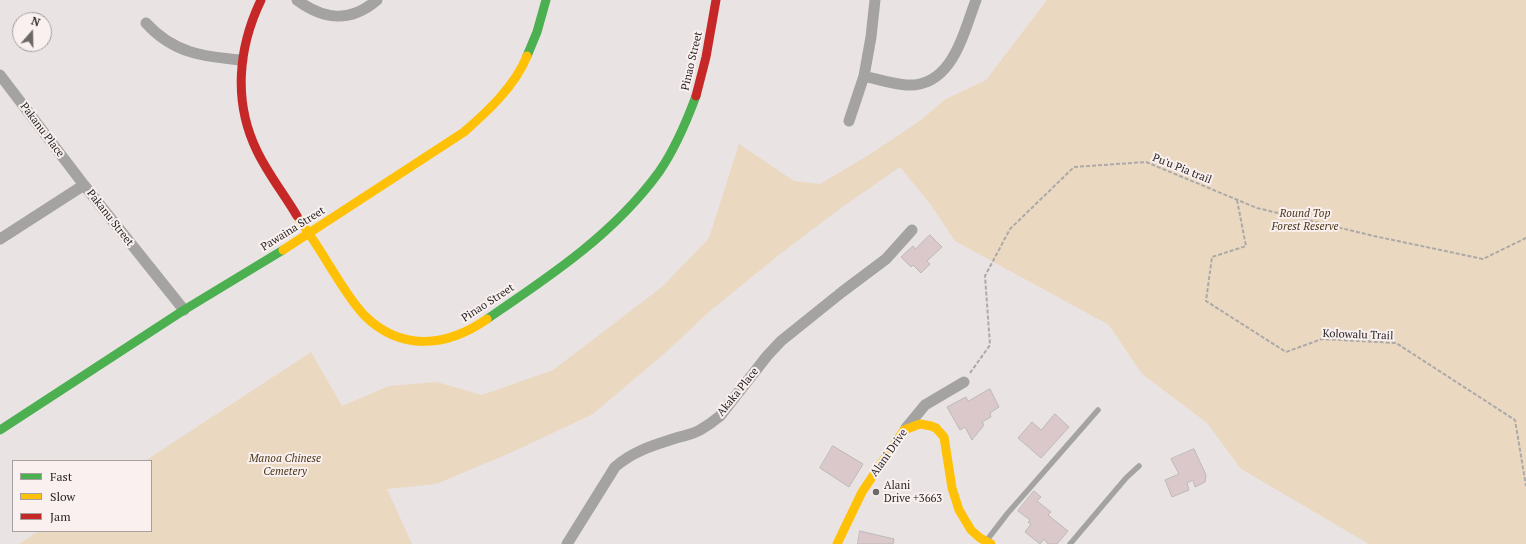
<!DOCTYPE html>
<html>
<head>
<meta charset="utf-8">
<style>
	body { margin:0 }
	#map { position:relative; width:1526px; height:544px; overflow:hidden; background:#e9e4e3; font-family:"PT Serif",serif }
	canvas { display:block }
	.legend { position:absolute; left:12px; top:460px; width:140px; height:72px; box-sizing:border-box; background:#f9f0ef; border:1px solid #a59f9e; margin:0; padding:5px 7px; list-style:none; font-size:12px; color:#282525 }
	.legend li { display:flex; align-items:center; gap:8px; height:20px }
	.legend b { width:20px; border:1px solid #a59f9e }
	.north { position:absolute; left:12px; top:12px; width:40px; height:40px; box-sizing:border-box; background:#f9f0ef; border:1px solid #a59f9e; border-radius:50%; rotate:20deg; font-size:11px; font-weight:700; line-height:16px; text-align:center; color:#282525 }
	.north::after { content:''; display:block; margin:auto; width:14px; height:18px; background:#6c6868; clip-path:polygon(50% 0,100% 100%,50% 72%,0 100%) }
</style>
</head>
<body>
<div id="map">
<canvas width="1526" height="544"></canvas>
<ul class="legend">
<li><b style="height:5px;background:#4caf50"></b>Fast</li>
<li><b style="height:5px;background:#ffc107"></b>Slow</li>
<li><b style="height:5px;background:#c62828"></b>Jam</li>
</ul>
<div class="north">N</div>
</div>
<script>
const ctx = document.querySelector('canvas').getContext('2d');
ctx.lineJoin = 'round';
function paint(path, color) { ctx.fillStyle = color; ctx.fill(path, 'evenodd'); }
function strokePath(path, color, width, dash) { ctx.strokeStyle = color; ctx.lineWidth = width; ctx.lineCap = dash ? 'butt' : 'round'; ctx.setLineDash(dash || []); ctx.stroke(path); }
function label(font, color, halo, rows, align = 'center') {
  ctx.font = font + ' "PT Serif",serif'; ctx.lineWidth = 4; ctx.setLineDash([]); ctx.textBaseline = 'middle'; ctx.strokeStyle = halo; ctx.fillStyle = color; for (const [text, x, y, turn = 0] of rows) {
    ctx.save(); ctx.translate(x, y); ctx.rotate((+turn || 0) * Math.PI / 180); ctx.textAlign = isNaN(turn) ? turn : align; if (halo) ctx.strokeText(text, 0, 0); ctx.fillText(text, 0, 0); ctx.restore();
  }
}
paint(new Path2D(`
	M1047,0H1526V544H1369L1241,469L1207,423L1142,374L1109,325L955,241L931,205L900,167L841,208L780,254L710,311L665,353L593,414L510,453L436,484L387,489L412,544H19L39,531H151V461H145L311,352L342,406L389,386L437,382L482,395L553,370L662,287L709,238L739,144L794,181L820,184L872,153L921,120L944,100L986,80Z`), '#ead8c0');
const building = new Path2D(`
	M930,235L942,247L927,261L930,264L921,273L913,265L911,267L901,257L913,246L915,249Z
	M990,389L999,407L990,413L991,417L982,422L984,425L972,440L965,427L960,430L947,407L966,397L968,401Z
	M1055,414L1069,427L1041,458L1018,438L1032,422L1041,430Z
	M833,446L863,464L849,487L820,468Z
	M1194,449L1206,475L1205,482L1195,487L1193,480L1187,483L1189,490L1172,497L1165,480L1179,474L1171,459Z
	M1034,491L1041,497L1037,501L1051,512L1048,515L1068,531L1057,544H1048L1044,539L1040,544L1025,532L1031,524L1028,522L1030,520L1018,511Z
	M860,531L894,539L893,544H858Z`);
paint(building, '#dac8cb');
strokePath(building, '#bcb9b8', 1);
strokePath(new Path2D(`
	M1237,200L1246,246L1212,257L1206,301L1286,352L1322,339L1396,343L1515,420L1526,486
	M970,373L990,345L985,276L1010,229L1074,167L1146,162L1257,208L1374,236L1483,259L1526,238`), '#aca9a9', 2, [4, 2]);
strokePath(new Path2D(`
	M987,540L1007,514L1098,410
	M1070,544L1126,478L1139,466`), '#a4a3a2', 5.5);
strokePath(new Path2D(`
	M297,0C324,20 350,23 377,0
	M146,23C173,53 204,57 242,60
	M0,75L84,185L184,310
	M864,76C877,79 892,84 906,85C952,88 963,34 976,0
	M849,121L864,76L871,37L875,0
	M0,239L84,185
	M906,428L925,405L964,382
	M567,544L615,467C633,451 654,445 676,438C684,436 693,434 700,430C707,426 714,421 720,416L767,356L781,341L842,292L886,259L912,230`), '#a4a3a2', 11);
strokePath(new Path2D(`
	M527,56L537,32L546,0
	M487,319C549,277 614,234 659,172C675,149 686,123 696,96
	M0,430L184,310L283,250`), '#4caf50', 9);
strokePath(new Path2D(`
	M297,216C308,232 319,248 329,265C340,282 350,300 364,315C401,352 447,347 487,319
	M283,250L464,132C488,111 515,86 527,56
	M837,544L862,492L904,430L920,424L931,426L936,428L944,437L952,488L959,510L971,530L980,538L991,544`), '#ffc107', 9);
strokePath(new Path2D(`
	M261,0C238,48 233,102 257,151C268,174 284,194 297,216
	M696,96L706,57L716,0`), '#c62828', 9);
for (const [x, y, r, color] of [
	[876,492,4,"#6c6868"]
]) { const dot = new Path2D(); dot.arc(x, y, r, 0, 2 * Math.PI); ctx.fillStyle = color; ctx.fill(dot); strokePath(dot, '#f9f0ef', 1.5); }
label('11px', '#282525', '#f9f0ef', [
	["Pinao Street",692,61,-77],
	["Pakanu Place",42,130,53],
	["Pu'u Pia trail",1182,169,22],
	["Pakanu Street",110,218,52],
	["Pawaina Street",293,229,-32],
	["Pinao Street",488,303,-33],
	["Kolowalu Trail",1358,335,2],
	["Akaka Place",738,392,-51],
	["Alani Drive",889,453,-55]
]);
label('italic 11px', '#4a3719', '#f9f0ef', [
	["Round Top",1305,214],
	["Forest Reserve",1305,227],
	["Manoa Chinese",285,459],
	["Cemetery",285,472]
]);
label('11px', '#282525', '#f9f0ef', [
	["Alani",884,486],
	["Drive +3663",884,499]
], 'left');
</script>
</body>
</html>
